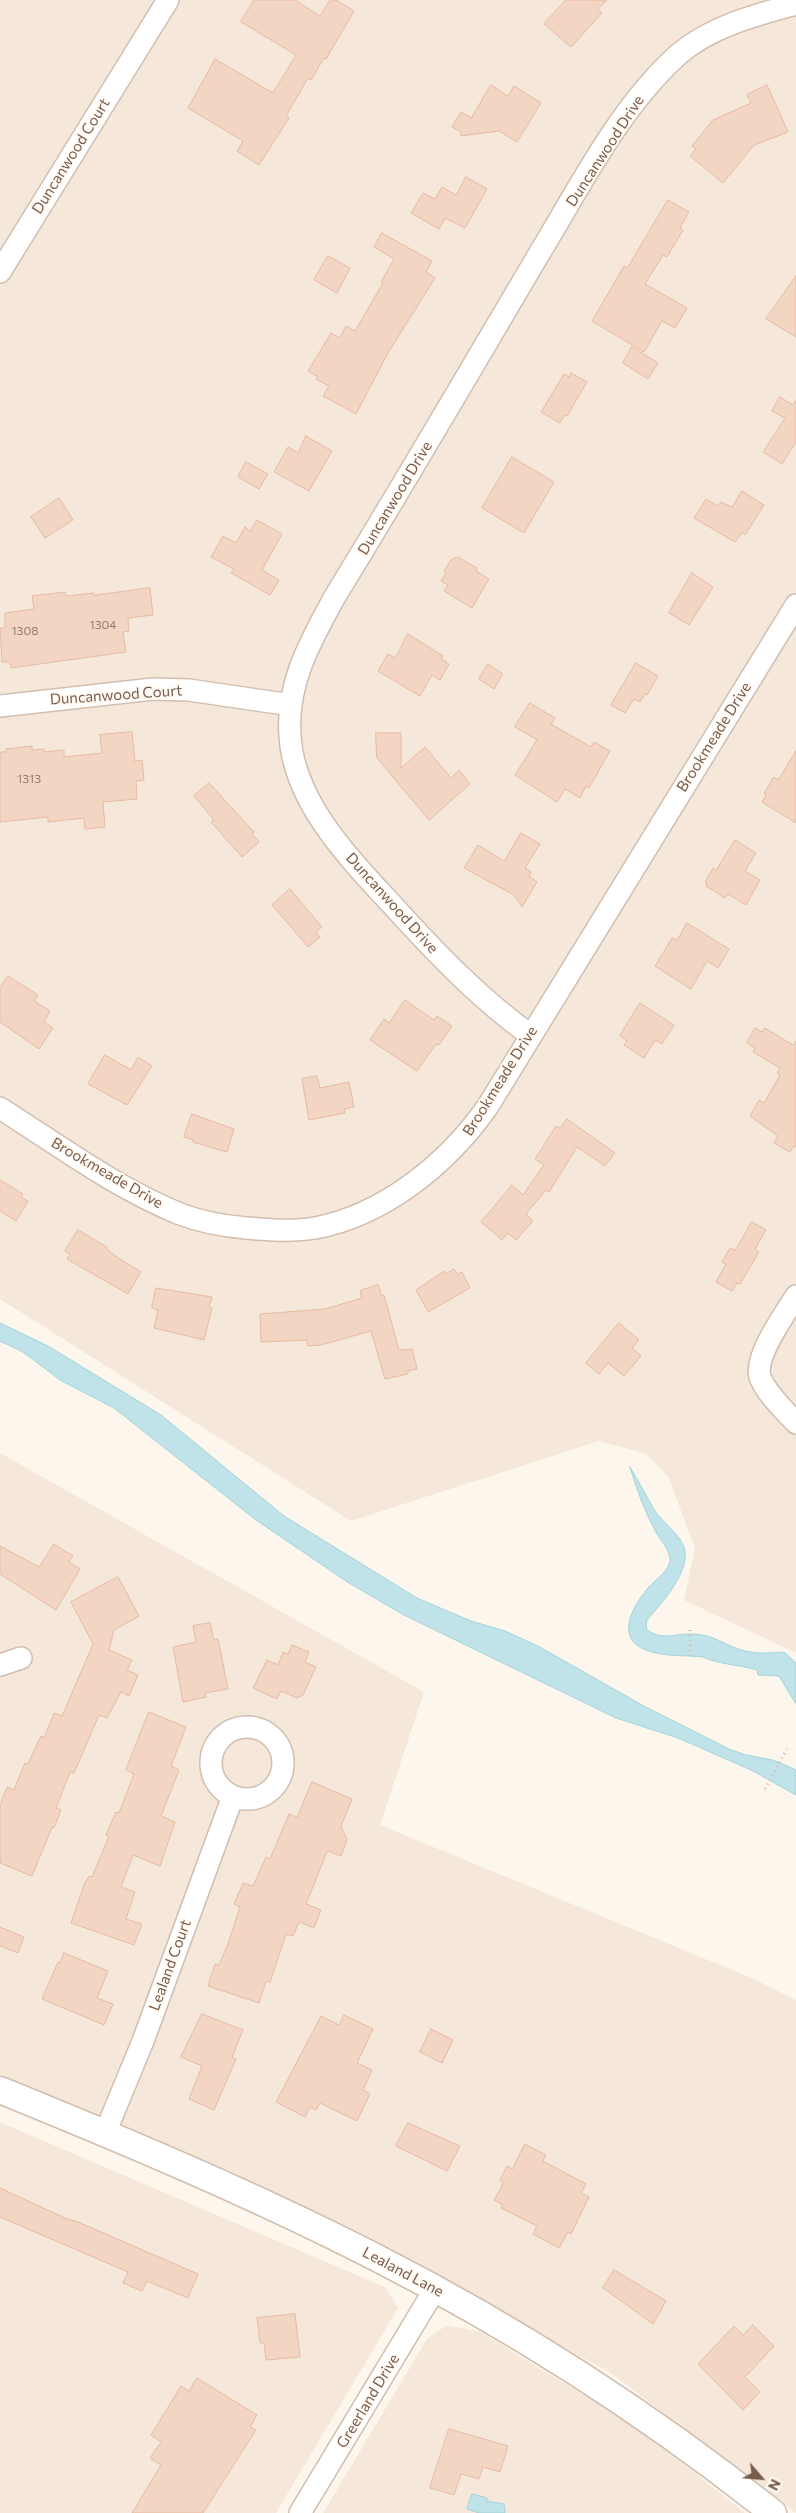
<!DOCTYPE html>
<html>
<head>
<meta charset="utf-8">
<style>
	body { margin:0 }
	#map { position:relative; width:796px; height:2513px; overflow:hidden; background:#fdf6ec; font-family:Commissioner,sans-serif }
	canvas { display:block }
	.north { position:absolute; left:736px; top:2453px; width:50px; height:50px; -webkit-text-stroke:4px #fffaf3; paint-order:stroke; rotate:117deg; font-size:14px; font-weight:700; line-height:20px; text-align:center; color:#7a5c4d }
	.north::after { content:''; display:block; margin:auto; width:18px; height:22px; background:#7a5c4d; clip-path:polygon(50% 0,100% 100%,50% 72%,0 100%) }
</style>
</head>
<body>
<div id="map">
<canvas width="796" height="2513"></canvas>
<div class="north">N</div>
</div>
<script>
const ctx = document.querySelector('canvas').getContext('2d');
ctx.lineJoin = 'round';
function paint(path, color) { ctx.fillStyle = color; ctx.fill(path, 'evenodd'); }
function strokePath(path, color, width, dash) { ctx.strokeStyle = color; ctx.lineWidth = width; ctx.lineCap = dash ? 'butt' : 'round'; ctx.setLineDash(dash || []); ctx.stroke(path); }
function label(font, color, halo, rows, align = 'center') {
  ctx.font = font + ' Commissioner,sans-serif'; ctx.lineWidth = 4; ctx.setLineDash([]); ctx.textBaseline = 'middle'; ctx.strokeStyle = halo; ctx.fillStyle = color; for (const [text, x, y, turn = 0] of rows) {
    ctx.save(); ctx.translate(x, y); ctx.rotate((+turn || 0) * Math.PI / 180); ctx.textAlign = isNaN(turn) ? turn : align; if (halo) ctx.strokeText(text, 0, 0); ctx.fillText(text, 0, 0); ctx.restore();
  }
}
paint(new Path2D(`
	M0,0H796V1653L684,1600L695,1548L668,1476L646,1454L599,1441L351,1521L0,1299Z
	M0,1453L424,1692L380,1825L754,1979L796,2000V2513L608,2371L230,2171L0,2076Z
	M0,2122L385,2287L398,2308L276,2513H0Z
	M447,2325L480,2332L640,2429L745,2513H323L427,2339Z`), '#f5e8da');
const water = new Path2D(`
	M0,1323L48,1346L161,1415L284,1516L417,1598L471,1621L505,1631L538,1646L642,1705L729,1749L746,1755L773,1760L796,1770V1795L751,1770L678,1738L616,1718L404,1615L349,1583L256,1520L114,1408L60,1380L23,1352L0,1341Z
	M630,1467C639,1481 646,1496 655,1511C663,1523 678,1532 684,1547C692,1570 661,1604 647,1620L646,1628C659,1642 676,1633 694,1634C712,1634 728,1647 745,1651C758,1654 771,1653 784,1652L796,1663V1704L779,1676L758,1675L757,1670C740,1665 717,1664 703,1657C686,1655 662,1657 646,1650C614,1638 633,1606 648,1588C655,1580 668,1572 670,1561C671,1552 662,1542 657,1534C645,1512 637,1491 630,1467Z
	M472,2494L487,2498V2501L504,2504L505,2513H479L467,2509Z`);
paint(water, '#bfe3e8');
strokePath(water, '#a5d3da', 1);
const building = new Path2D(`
	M254,0H295L320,16L330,0H336L354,11L326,59L324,58L311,80L308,78L286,116L289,118L259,165L237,151L243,141L188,108L215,59L273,93L296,55L241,22Z
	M566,0H607L598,9L602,13L571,47L544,24Z
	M491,85L508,96L514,86L541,103L517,142L499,131L460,136L462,133L452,127L461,112L471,118Z
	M767,85L788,132L754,145L723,183L690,156L696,149L692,146L713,120L751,103L747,95Z
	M466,177L487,189L465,228L445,218L439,229L411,213L423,193L435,199L442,187L456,195Z
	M668,200L689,212L680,228L683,230L667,257L663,255L645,284L687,308L675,328L662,321L644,352L592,321L624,266L627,268Z
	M382,233L432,261L426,272L435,278L388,353L356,414L323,396L329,386L316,379L318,377L308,371L331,333L340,338L346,326L355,331L383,283L381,282L394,259L374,247Z
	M328,256L350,268L337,293L314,280Z
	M796,276V337L766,319Z
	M632,347L658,363L648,379L623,363Z
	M571,373L587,382L567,416L565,415L560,423L541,412L564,374L569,377Z
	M780,397L793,405L796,400V442L782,464L763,452L785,418L772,411Z
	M306,436L332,451L309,491L274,472L288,447L298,453Z
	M512,457L554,482L524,533L482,508Z
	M246,462L268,474L259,489L238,477Z
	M742,491L764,505L745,535L742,532L735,542L694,518L706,499L718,506L721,502L732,507Z
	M59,498L73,520L45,538L31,517Z
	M257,520L282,534L262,570L279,580L270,595L231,573L234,569L211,557L223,536L236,543L245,527L250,531Z
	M458,557L477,568L476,571L489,579L472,608L444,591L448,585L441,581L446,573L444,571L451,560Z
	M692,573L713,587L689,625L669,613Z
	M150,588L153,615L128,618L129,631L123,632L126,652L11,668L10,662H2L0,628H5V613L34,609L32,596L65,592L66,596L94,593V595Z
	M408,634L443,656L441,659L449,664L440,680L432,675L420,696L378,671L388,654L395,658Z
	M636,663L658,676L647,695L645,694L640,702L634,699L625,713L611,705Z
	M488,664L503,674L494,689L479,679Z
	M530,703L555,718L551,724L591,747L594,742L610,751L589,788L586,786L580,798L565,789L557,802L515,775L537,740L515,727Z
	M132,732L135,761L142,760L144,780L136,781L137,799L103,802L105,827L85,829L84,818L48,822V817L0,822V752H6V749L32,746V750L44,749V752L64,750V757L102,753L100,735Z
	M376,733H401V768L425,747L451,778L459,770L470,784L429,820L377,758Z
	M796,751V823L762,802L766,795L764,793L774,777L778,780Z
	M209,783L254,832L252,834L259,842L242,857L211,822L214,820L194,796Z
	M521,833L540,844L525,868L531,872L529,876L537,882L522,907L514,895L464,868L478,845L504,861Z
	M735,840L756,853L745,871L760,880L746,905L728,894L725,898L706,886L707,884L705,882L713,868L716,870Z
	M290,889L322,927L316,932L320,937L308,947L272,905Z
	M687,923L729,949L718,968L707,961L691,989L655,966L672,938L677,940Z
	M8,976L38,995L34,1001L50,1011L44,1022L53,1028L39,1049L0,1022V988Z
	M405,1000L434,1020L437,1016L452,1026L439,1045L436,1044L417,1071L370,1040L384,1019L389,1023Z
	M640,1003L674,1025L662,1044L655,1040L644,1058L624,1045L627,1041L620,1036Z
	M755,1028L762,1032L765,1028L793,1045L796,1041V1147L794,1146L790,1152L774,1143L778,1136L750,1116L759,1100L764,1103L780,1075L777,1073L780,1068L753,1052L755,1048L747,1043Z
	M105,1055L131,1070L138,1057L152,1066L127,1105L88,1084Z
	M317,1076L320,1088L349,1082L354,1107L344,1109L345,1113L309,1120L302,1079Z
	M192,1114L234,1129L227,1152L193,1142L194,1140L184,1137Z
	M567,1119L615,1153L605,1166L577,1147L549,1192L546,1190L526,1214L533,1221L516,1240L508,1233L502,1240L481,1222L512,1185L523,1195L544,1165L535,1159L556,1126L560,1128Z
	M0,1180L23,1194L21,1197L28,1201L16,1221L0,1211Z
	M752,1222L766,1230L755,1249L759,1252L740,1284L737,1283L732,1291L716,1282L726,1264L722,1262L730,1248L735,1250Z
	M78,1230L107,1247L106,1249L120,1259L141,1272L128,1294L67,1259L70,1254L65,1251Z
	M454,1269L458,1274L462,1272L470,1288L428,1312L416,1290L444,1271L445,1274Z
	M378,1285L382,1296L384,1295L399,1350L412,1349L417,1369L408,1371V1374L385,1379L371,1331L321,1345L308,1346L307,1340L261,1342L260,1314L325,1309L362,1298L360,1291Z
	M156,1288L212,1297L209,1307L212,1308L204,1340L154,1328L158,1310L152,1308Z
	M619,1323L639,1340L632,1348L641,1356L624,1376L608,1363L599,1374L586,1363Z
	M54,1544L73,1556L69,1562L80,1569L56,1610L0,1574V1546L39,1567Z
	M118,1577L139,1616L114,1630L109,1650L132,1660L127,1670L138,1675L129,1696L121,1692L107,1718L99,1715L74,1773L70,1772L56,1808L61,1810L54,1828L52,1827L32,1876L0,1863V1805L7,1787L14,1790L25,1763L28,1764L41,1736L44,1738L54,1713L62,1716L93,1644L71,1602Z
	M210,1623L214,1640L218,1639L228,1689L205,1693L206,1697L183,1702L173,1647L196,1642L193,1626Z
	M292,1645L309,1652L305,1662L316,1667L303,1695L297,1698L281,1691L277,1699L253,1688L267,1660L278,1665L283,1652L288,1654Z
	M149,1712L186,1727L171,1766L179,1770L161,1816L175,1822L160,1866L133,1855L121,1887L135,1892L126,1919L142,1924L134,1945L71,1923L84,1885L89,1876L92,1877L109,1836L106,1835L116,1812L119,1813L134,1774L126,1770Z
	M312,1782L352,1799L341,1826L347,1840L341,1856L328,1851L327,1852L306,1904L321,1910L314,1928L299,1922L293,1936L286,1934L270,1982L266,1981L259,2003L208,1986L215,1964L219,1965L228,1944L240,1907L234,1904L243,1883L253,1886L266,1857L270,1859L289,1814L297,1817Z
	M0,1927L24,1937L18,1953L0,1946Z
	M64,1953L108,1971L97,1998L113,2004L104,2025L42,1999L58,1962L60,1963Z
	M202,2014L243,2030L232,2057L236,2059L214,2110L189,2099L202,2066L181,2057Z
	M344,2015L373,2029L357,2063L372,2070L363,2090L370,2094L357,2121L320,2103L316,2110L310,2107L305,2117L276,2102L321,2016L339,2025Z
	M431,2029L453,2040L442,2063L420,2052Z
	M408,2123L460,2146L447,2171L396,2146Z
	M525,2144L546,2155L543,2161L586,2184L581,2193L589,2197L571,2234L568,2232L559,2248L533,2234L537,2226L501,2208L503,2205L494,2200L501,2188L503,2182L500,2180L507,2166L512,2169Z
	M0,2188L67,2219L78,2222L198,2274L188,2298L147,2281L142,2291L123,2283L128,2272L0,2217Z
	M614,2270L666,2301L653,2324L603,2288Z
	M295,2314L300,2357L266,2360L264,2343H260L257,2318Z
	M753,2325L774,2346L745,2377L760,2392L743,2410L698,2364L734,2326L743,2335Z
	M197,2378L257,2415L250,2427L256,2430L203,2513H132L161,2465L150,2458L161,2442L151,2435L181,2386L189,2391Z
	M449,2429L508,2446L500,2472L483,2467L479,2479L461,2474L454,2495L430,2488Z`);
paint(building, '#f3d5c3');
strokePath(building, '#e6bba3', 1);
const minor = new Path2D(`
	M0,272L168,0
	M0,706L153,689L189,690L291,705
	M530,1035C479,998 437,954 395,908C352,861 294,804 290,736C286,684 310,642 334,598C404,484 471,369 539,254C579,188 621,105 679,54C712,26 756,15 796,4
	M0,1108C58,1145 116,1188 180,1214C201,1222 224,1226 246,1228C269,1230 292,1232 315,1228C385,1215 448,1163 488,1106L796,605
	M796,1296C785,1314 754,1356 760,1377C766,1393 784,1410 796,1423
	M0,1665L21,1658
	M211 1763a36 36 0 1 1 72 0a36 36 0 1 1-72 0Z
	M105,2133L143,2041L233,1796
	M300,2513L435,2289`);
const tertiary = new Path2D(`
	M0,2090C128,2142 254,2195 377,2258C516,2329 651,2416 773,2513`);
strokePath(minor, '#d1beb0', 24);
strokePath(tertiary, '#d1beb0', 29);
strokePath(new Path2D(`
	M690,1630V1660
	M765,1789L787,1749`), '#d9b8a5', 3, [1, 4]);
strokePath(minor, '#fff', 21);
strokePath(tertiary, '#fff', 26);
label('12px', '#987a6a', null, [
	["1304",103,625],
	["1308",25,631],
	["1313",29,779]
]);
label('15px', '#7a5c4d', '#fffaf3', [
	["Duncanwood Drive",605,151,-57],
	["Duncanwood Court",71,156,-58],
	["Duncanwood Drive",395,498,-59],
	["Duncanwood Court",116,695,-4],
	["Brookmeade Drive",714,737,-58],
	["Duncanwood Drive",392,903,48],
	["Brookmeade Drive",500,1081,-58],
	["Brookmeade Drive",107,1173,30],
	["Lealand Court",170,1965,-70],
	["Lealand Lane",403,2272,28],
	["Greerland Drive",368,2401,-59]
]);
</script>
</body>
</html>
